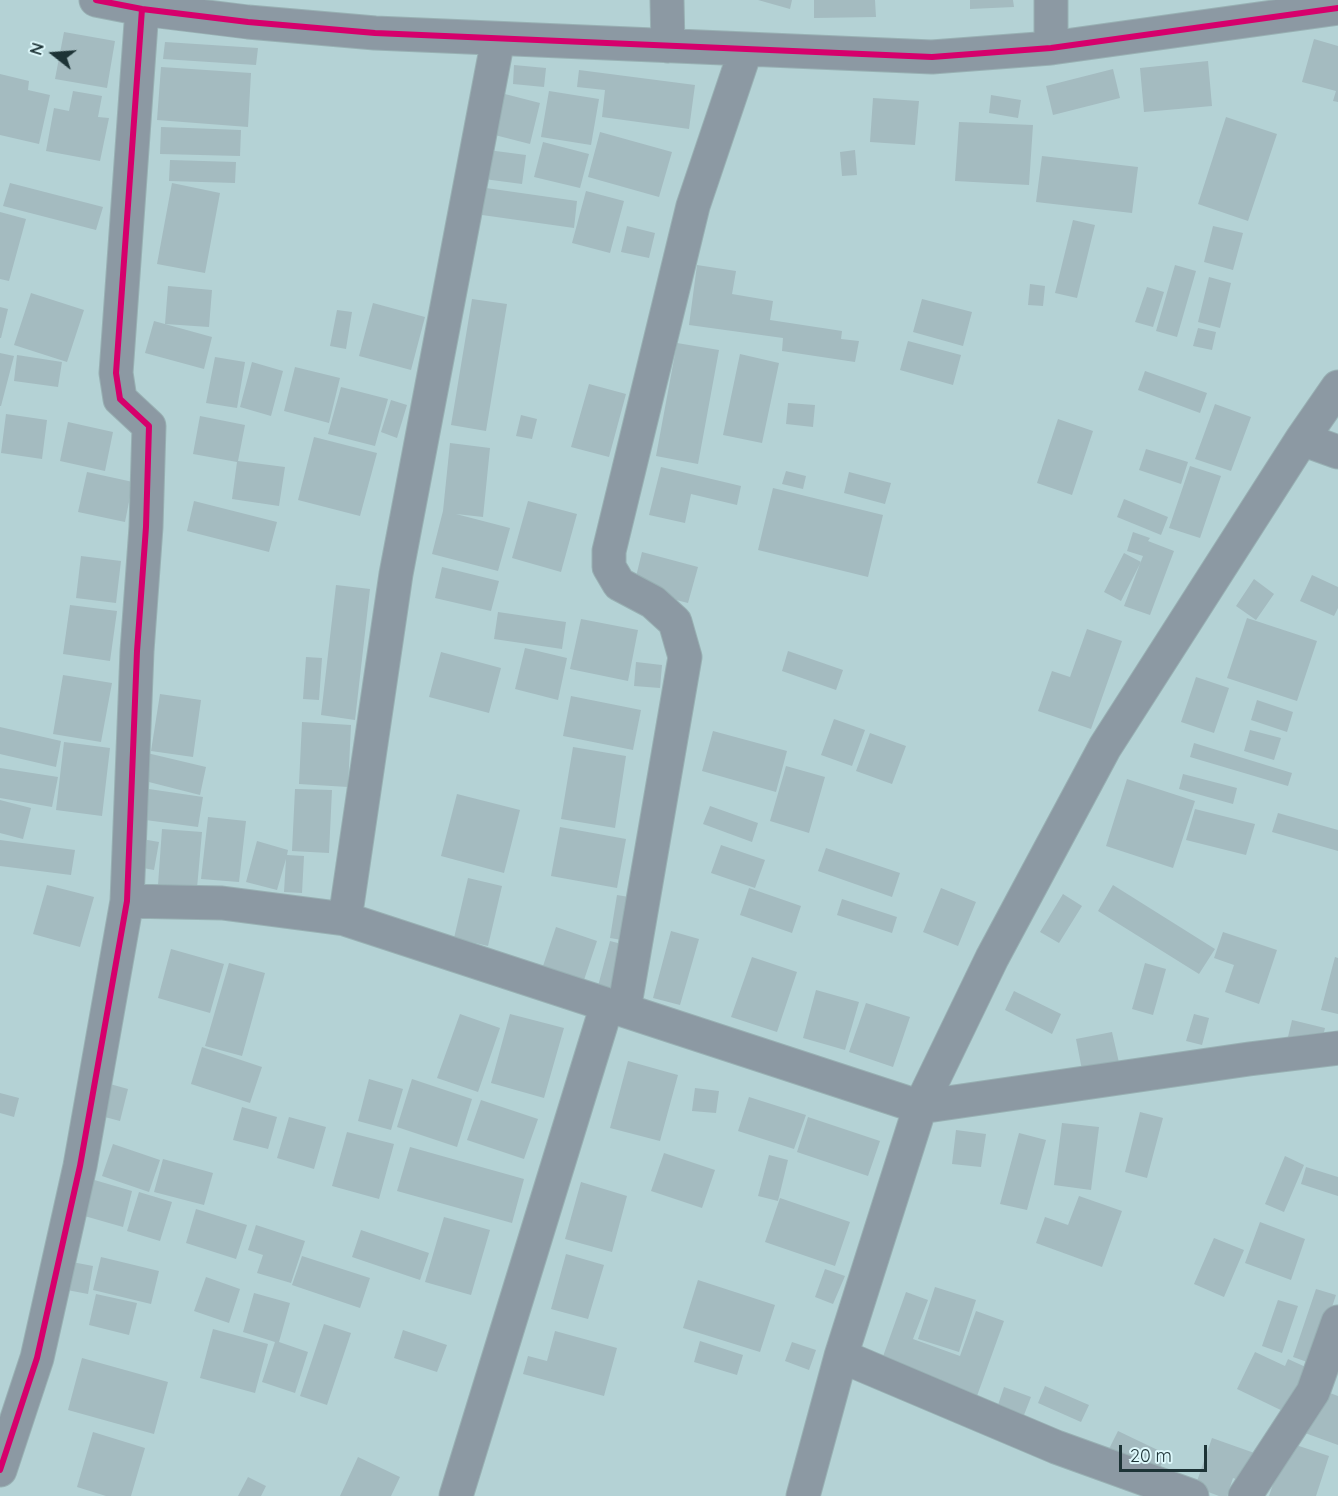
<!DOCTYPE html>
<html>
<head>
<meta charset="utf-8">
<style>
	body { margin:0 }
	#map { position:relative; width:1338px; height:1496px; overflow:hidden; background:#b4d2d5; font-family:Quicksand,sans-serif }
	canvas { display:block }
	.north { position:absolute; left:24px; top:24px; width:60px; height:60px; -webkit-text-stroke:4px #ddf8fb; paint-order:stroke; rotate:287deg; font-size:16px; font-weight:700; line-height:24px; text-align:center; color:#1d3336 }
	.north::after { content:''; display:block; margin:auto; width:21px; height:27px; background:#1d3336; clip-path:polygon(50% 0,100% 100%,50% 72%,0 100%) }
	.scale { position:absolute; left:1119px; top:1445px; width:88px; height:27px; box-sizing:border-box; border:3px solid #1d3336; border-top:0; padding-left:8px; font-size:18px; line-height:21px; white-space:nowrap; color:#1d3336; -webkit-text-stroke:4px #ddf8fb; paint-order:stroke }
</style>
</head>
<body>
<div id="map">
<canvas width="1338" height="1496"></canvas>
<div class="north">N</div>
<div class="scale">20 m</div>
</div>
<script>
const ctx = document.querySelector('canvas').getContext('2d');
ctx.lineJoin = 'round';
function paint(path, color) { ctx.fillStyle = color; ctx.fill(path, 'evenodd'); }
function strokePath(path, color, width, dash) { ctx.strokeStyle = color; ctx.lineWidth = width; ctx.lineCap = dash ? 'butt' : 'round'; ctx.setLineDash(dash || []); ctx.stroke(path); }
paint(new Path2D(`
	M758,0H792L790,9Z
	M814,0H875L876,17L814,18Z
	M970,0H1013L1014,7L970,9Z
	M64,32L115,41L107,88L55,79Z
	M1314,39L1338,46V102L1333,101L1336,91L1302,82Z
	M165,42L258,48L256,65L163,59Z
	M1208,61L1212,106L1144,112L1140,68Z
	M514,65L546,68L544,87L513,84Z
	M161,67L251,73L248,127L157,120Z
	M1113,69L1120,98L1053,115L1046,86Z
	M579,70L695,85L689,129L602,117L605,90L577,87Z
	M0,74L29,81L28,90L50,95L39,144L0,135Z
	M73,91L102,96L98,117L109,118L100,161L46,151L54,108L69,111Z
	M549,91L599,99L591,145L541,137Z
	M497,92L540,103L530,144L487,133Z
	M991,95L1021,100L1018,118L989,113Z
	M873,98L919,101L915,145L870,142Z
	M1226,117L1277,134L1248,221L1198,204Z
	M959,122L1033,125L1029,185L955,181Z
	M161,127L241,130L240,156L160,154Z
	M600,132L672,152L659,197L588,177Z
	M543,142L589,154L580,188L534,177Z
	M488,150L526,155L522,184L484,179Z
	M855,150L857,175L842,176L840,152Z
	M1042,156L1138,167L1132,213L1036,202Z
	M170,160L236,162L235,183L169,181Z
	M10,183L103,207L96,230L3,206Z
	M172,183L220,193L205,273L157,264Z
	M479,187L577,201L574,228L475,214Z
	M586,191L624,201L610,253L572,243Z
	M0,212L26,219L9,281L0,279Z
	M1073,220L1095,225L1077,298L1055,293Z
	M627,226L655,233L649,258L621,252Z
	M1213,226L1243,233L1233,270L1204,262Z
	M697,265L736,271L732,294L773,301L770,320L842,331L841,339L859,341L855,362L782,351L783,338L689,325Z
	M1175,265L1196,271L1177,337L1156,331Z
	M1209,277L1231,283L1220,328L1198,322Z
	M1030,284L1045,286L1043,306L1028,305Z
	M168,286L212,290L209,327L165,324Z
	M1147,287L1164,292L1153,327L1135,322Z
	M31,293L84,310L67,362L14,345Z
	M472,299L507,304L486,431L451,425Z
	M922,299L972,312L963,346L913,332Z
	M373,303L425,317L411,370L359,356Z
	M0,307L8,309L1,338H0Z
	M337,310L352,312L346,349L330,346Z
	M154,321L212,337L204,369L145,353Z
	M1198,328L1216,332L1212,350L1193,346Z
	M908,341L961,355L953,385L900,370Z
	M677,343L719,350L698,464L656,456Z
	M0,353L14,356L1,406H0Z
	M740,354L779,363L762,443L723,435Z
	M17,355L62,362L58,387L14,381Z
	M215,357L245,362L237,408L206,403Z
	M252,362L283,371L271,416L240,407Z
	M295,367L340,378L329,423L284,411Z
	M1145,371L1207,393L1200,413L1138,390Z
	M589,384L626,394L609,457L571,447Z
	M341,387L388,399L375,446L328,434Z
	M391,400L407,405L397,438L381,432Z
	M788,403L815,405L813,427L786,424Z
	M1215,404L1251,417L1231,471L1195,459Z
	M6,414L47,420L42,459L1,453Z
	M521,415L537,419L532,439L516,436Z
	M200,416L245,425L238,461L285,467L279,506L232,499L237,462L193,454Z
	M1058,419L1093,431L1072,495L1037,483Z
	M68,422L113,432L105,471L60,461Z
	M314,437L377,453L360,516L298,500Z
	M450,443L490,448L483,517L456,514L510,528L498,571L432,554L443,511Z
	M1146,449L1188,462L1181,484L1139,470Z
	M1190,466L1221,476L1200,538L1169,528Z
	M661,467L741,486L737,505L691,494L685,523L649,515Z
	M786,471L806,476L803,489L782,484Z
	M87,472L133,482L125,522L78,512Z
	M849,472L891,483L885,504L844,493Z
	M773,488L883,515L868,577L758,550Z
	M1124,499L1168,517L1161,535L1117,517Z
	M194,501L277,522L269,552L187,531Z
	M528,501L577,514L561,572L512,558Z
	M1133,532L1150,538L1148,541L1174,551L1150,615L1124,606L1143,556L1127,551Z
	M642,552L698,567L688,603L633,589Z
	M1124,553L1141,562L1121,601L1104,592Z
	M81,556L121,561L116,603L76,598Z
	M442,567L499,581L491,611L435,598Z
	M1312,575L1338,587V608L1334,616L1300,601Z
	M1254,579L1274,594L1256,620L1236,606Z
	M336,585L370,589L355,720L321,715Z
	M70,605L117,611L110,661L63,654Z
	M498,612L566,622L562,649L494,639Z
	M1247,618L1317,641L1297,701L1227,678Z
	M581,619L638,630L628,681L570,669Z
	M1087,629L1122,641L1091,729L1038,711L1052,671L1070,677Z
	M525,648L567,658L558,700L515,689Z
	M788,651L843,670L836,690L782,671Z
	M441,652L501,668L489,713L429,697Z
	M306,657L322,658L319,700L303,699Z
	M636,662L662,665L660,688L634,686Z
	M63,675L112,683L101,742L53,734Z
	M1196,677L1229,688L1214,733L1181,722Z
	M160,694L201,700L193,757L151,751Z
	M571,696L641,710L633,750L563,736Z
	M1257,700L1293,712L1287,732L1251,720Z
	M834,719L865,730L852,766L821,755Z
	M302,722L351,725L348,787L299,784Z
	M0,727L61,741L56,767L0,754Z
	M1250,730L1281,738L1274,760L1244,751Z
	M713,731L787,751L776,792L702,771Z
	M870,733L906,746L892,784L856,771Z
	M64,742L110,748L102,816L56,810Z
	M1194,743L1292,773L1288,786L1190,757Z
	M573,747L626,756L615,828L561,819Z
	M147,753L206,767L200,795L141,780Z
	M786,766L825,777L809,833L770,821Z
	M0,768L58,777L52,807L0,798Z
	M1183,774L1237,788L1233,804L1179,789Z
	M1127,779L1195,801L1173,868L1106,846Z
	M142,788L203,797L198,827L138,819Z
	M295,789L332,790L329,853L292,851Z
	M457,794L520,810L504,873L441,856Z
	M0,800L31,808L23,839L0,833Z
	M710,806L758,823L752,842L703,824Z
	M1195,809L1255,824L1246,855L1186,840Z
	M1278,813L1338,830V851L1272,832Z
	M208,817L246,821L239,882L201,879Z
	M560,827L626,839L617,888L551,876Z
	M162,829L202,832L197,888L158,885Z
	M136,838L159,842L154,870L132,866Z
	M0,840L75,850L71,875L0,866Z
	M257,841L288,850L287,855L304,856L302,893L284,892L286,859L277,890L246,882Z
	M721,845L765,860L755,888L711,873Z
	M826,848L900,873L892,897L818,871Z
	M468,878L502,886L488,946L454,938Z
	M47,885L94,897L80,947L33,934Z
	M1113,885L1215,949L1199,974L1098,911Z
	M749,888L801,906L792,933L740,915Z
	M941,888L976,902L958,946L923,932Z
	M1063,894L1082,906L1059,943L1040,932Z
	M617,895L641,899L634,942L610,938Z
	M842,899L897,917L892,933L837,915Z
	M556,927L597,941L583,983L542,969Z
	M671,931L699,939L680,1005L653,998Z
	M1223,932L1277,950L1259,1004L1225,992L1234,965L1214,958Z
	M610,941L633,947L621,996L597,990Z
	M171,949L224,964L210,1013L158,998Z
	M752,957L797,972L777,1032L731,1017Z
	M1335,957L1338,958V1014L1321,1010Z
	M229,963L265,973L242,1056L205,1046Z
	M1145,963L1166,969L1153,1015L1132,1009Z
	M816,990L859,1002L845,1050L803,1038Z
	M1014,991L1061,1014L1052,1034L1005,1010Z
	M866,1003L910,1017L893,1067L849,1052Z
	M460,1014L500,1028L478,1092L437,1078Z
	M510,1014L564,1028L544,1098L491,1083Z
	M1194,1014L1209,1018L1202,1045L1186,1041Z
	M1292,1020L1325,1028L1320,1049L1287,1041Z
	M1112,1032L1120,1067L1083,1075L1076,1039Z
	M202,1047L262,1067L250,1103L191,1084Z
	M628,1061L678,1075L660,1141L610,1128Z
	M369,1079L403,1089L391,1130L358,1121Z
	M412,1079L472,1099L457,1147L397,1127Z
	M110,1084L128,1089L120,1121L101,1116Z
	M695,1088L719,1091L716,1113L692,1111Z
	M0,1093L19,1098L14,1117L0,1113Z
	M749,1097L806,1115L794,1149L738,1131Z
	M481,1100L538,1119L524,1159L467,1140Z
	M242,1107L277,1117L268,1149L233,1140Z
	M1140,1112L1163,1118L1147,1178L1125,1172Z
	M289,1117L326,1127L314,1169L277,1158Z
	M808,1117L880,1141L868,1176L797,1152Z
	M1062,1123L1099,1127L1091,1190L1054,1185Z
	M956,1130L986,1134L981,1167L952,1164Z
	M347,1132L394,1144L379,1199L332,1186Z
	M1019,1133L1046,1140L1027,1210L1000,1204Z
	M113,1144L160,1160L149,1192L102,1176Z
	M410,1147L524,1179L512,1223L397,1191Z
	M664,1153L715,1170L702,1208L651,1191Z
	M769,1155L788,1160L778,1201L758,1196Z
	M1285,1156L1304,1165L1284,1212L1265,1204Z
	M163,1159L213,1173L204,1205L154,1192Z
	M1306,1167L1338,1177V1196L1301,1184Z
	M91,1179L132,1191L123,1227L81,1215Z
	M581,1182L627,1196L612,1252L565,1239Z
	M139,1192L172,1202L160,1241L127,1231Z
	M1079,1196L1122,1211L1102,1267L1036,1243L1045,1217L1068,1225Z
	M780,1198L850,1222L835,1266L765,1242Z
	M196,1209L247,1225L236,1259L186,1243Z
	M444,1217L490,1230L471,1295L425,1282Z
	M1260,1222L1305,1239L1291,1280L1245,1263Z
	M256,1225L305,1241L291,1283L257,1273L263,1255L248,1250Z
	M361,1230L429,1253L420,1280L352,1257Z
	M1214,1238L1244,1250L1224,1297L1194,1284Z
	M566,1254L604,1265L588,1319L551,1309Z
	M302,1256L370,1278L360,1308L292,1285Z
	M101,1257L159,1271L151,1304L93,1290Z
	M72,1262L93,1266L88,1294L67,1290Z
	M825,1269L845,1276L833,1304L815,1297Z
	M206,1277L240,1289L229,1323L194,1311Z
	M698,1280L775,1305L760,1352L683,1328Z
	M935,1287L976,1300L959,1352L918,1339Z
	M1316,1289L1336,1295L1313,1364L1293,1357Z
	M906,1292L928,1300L913,1339L960,1356L976,1311L1004,1321L977,1396L881,1362Z
	M254,1293L290,1303L279,1342L308,1352L295,1393L262,1382L275,1342L243,1332Z
	M96,1294L137,1303L129,1335L89,1325Z
	M1278,1300L1298,1306L1282,1353L1262,1346Z
	M324,1324L351,1333L327,1405L300,1396Z
	M213,1329L268,1344L255,1393L200,1378Z
	M403,1330L447,1345L437,1372L394,1358Z
	M555,1331L617,1348L604,1396L523,1374L528,1356L547,1361Z
	M700,1341L743,1355L737,1375L694,1362Z
	M792,1342L816,1350L809,1370L785,1361Z
	M1255,1352L1285,1366L1288,1359L1310,1369L1289,1414L1237,1389Z
	M82,1358L168,1382L154,1434L68,1410Z
	M1045,1386L1089,1405L1081,1422L1038,1403Z
	M1004,1387L1031,1397L1024,1415L998,1405Z
	M1322,1390L1338,1396V1445L1305,1433Z
	M1118,1431L1166,1454L1157,1474L1108,1451Z
	M93,1432L145,1448L131,1496H106L77,1487Z
	M1212,1438L1260,1455L1250,1484L1233,1478L1227,1496H1219L1195,1487Z
	M1287,1442L1329,1456L1316,1496H1269Z
	M358,1457L400,1477L391,1496H340Z
	M248,1477L266,1486L261,1496H238Z`), '#a4bbc0');
const minor = new Path2D(`
	M96,0L142,9L248,22L375,33L932,57L1051,48L1338,8
	M667,0L668,46
	M1051,0V48
	M1302,439L1338,452
	M127,901L222,903L345,919L920,1107L1249,1059L1338,1048
	M345,919L396,574L498,39
	M624,1010L685,657L675,622L653,602L619,584L609,567V551L693,206L746,49
	M841,1356L1056,1447L1192,1496
	M0,1470L37,1358L80,1166L127,901L137,651L146,527L149,426L120,399L116,373L142,9
	M456,1496L607,1005
	M803,1496L841,1356L920,1107L992,958L1105,747L1302,439L1338,387
	M1245,1496L1313,1392L1338,1322`);
strokePath(minor, '#98b0b3', 35);
strokePath(minor, '#8c99a3', 33);
strokePath(new Path2D(`
	M96,0L142,9L248,22L375,33L932,57L1051,48L1338,8
	M0,1470L37,1358L80,1166L127,901L137,651L146,527L149,426L120,399L116,373L142,9`), '#d6006c', 6);
</script>
</body>
</html>
